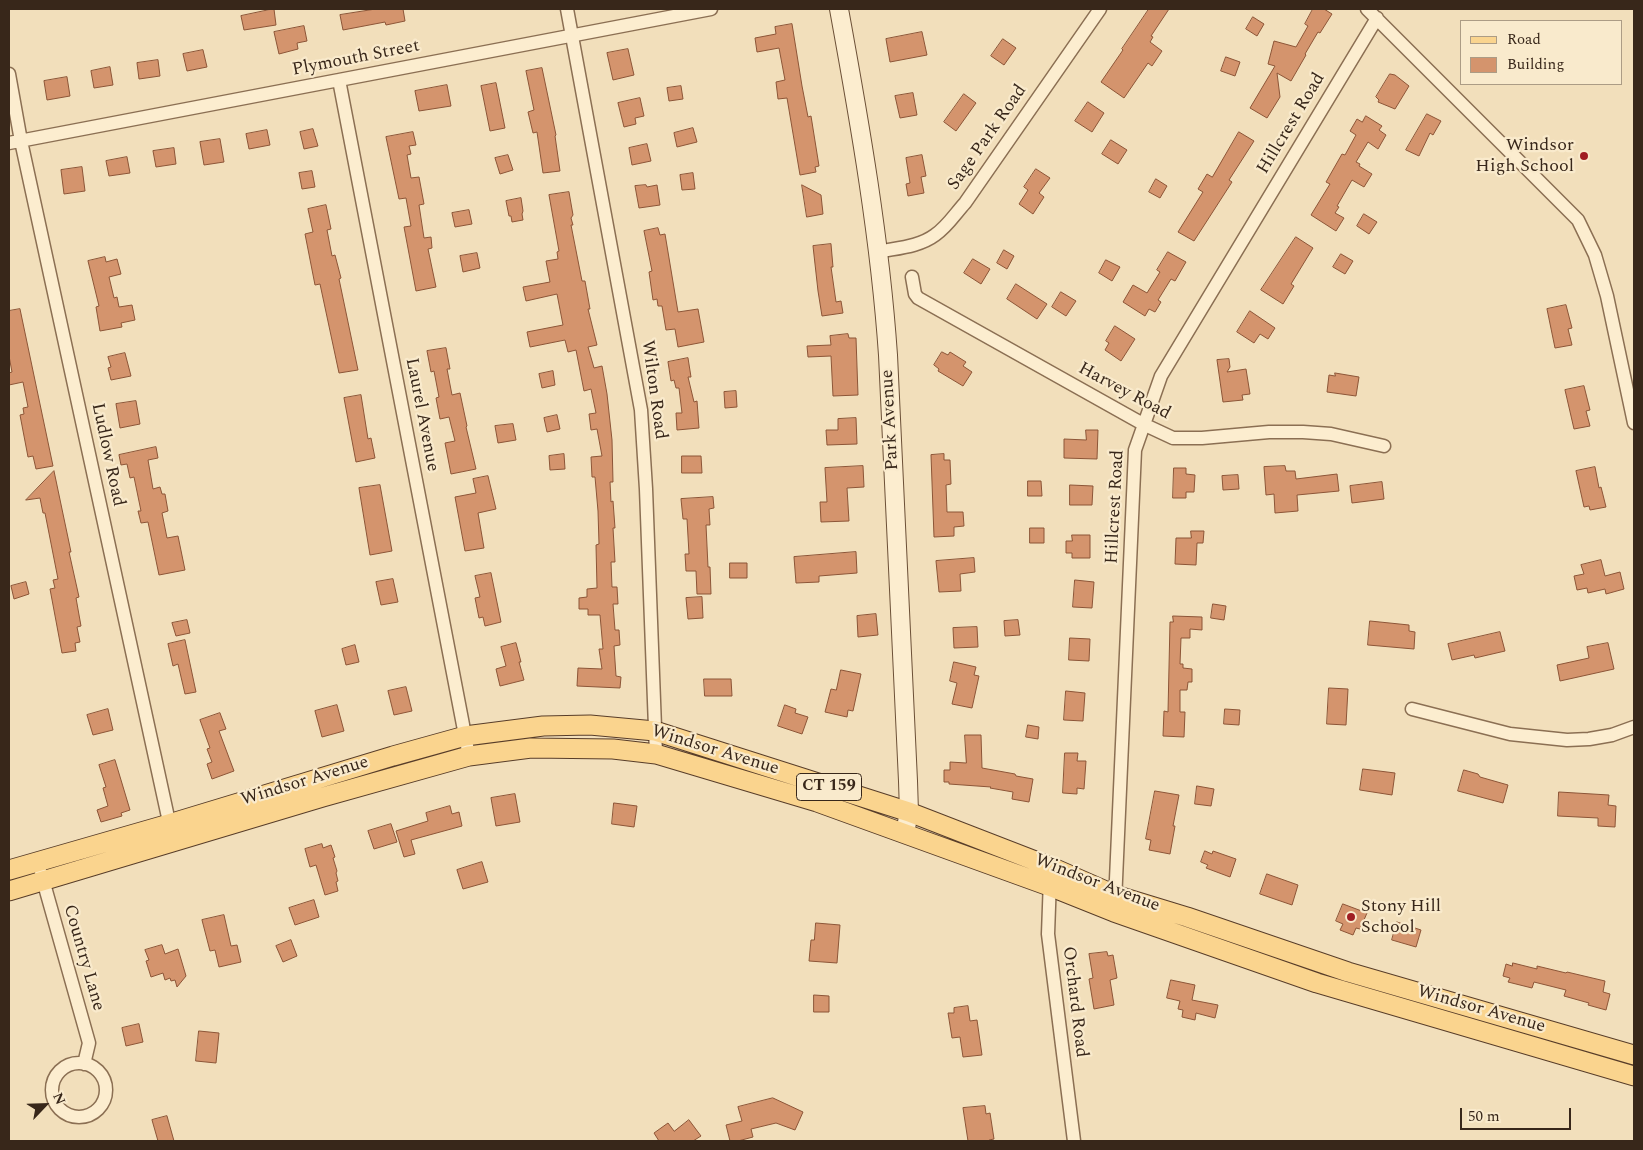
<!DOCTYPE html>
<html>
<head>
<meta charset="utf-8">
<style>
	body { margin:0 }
	#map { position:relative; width:1643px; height:1150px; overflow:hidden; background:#f2dfbb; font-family:Spectral,serif }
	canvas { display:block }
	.frame { position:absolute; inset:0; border:10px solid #38271a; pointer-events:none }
	.legend { position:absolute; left:1460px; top:20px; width:162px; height:65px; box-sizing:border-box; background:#f9eacc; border:1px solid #ac9c85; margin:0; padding:6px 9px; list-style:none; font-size:15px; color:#38271a }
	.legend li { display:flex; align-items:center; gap:10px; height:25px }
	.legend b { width:25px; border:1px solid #ac9c85 }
	.north { position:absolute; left:20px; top:1080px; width:50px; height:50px; -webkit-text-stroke:4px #f9eacc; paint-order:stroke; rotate:66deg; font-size:14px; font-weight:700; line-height:20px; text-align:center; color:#38271a }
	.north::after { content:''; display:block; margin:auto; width:18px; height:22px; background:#38271a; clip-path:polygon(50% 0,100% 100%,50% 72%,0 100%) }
	.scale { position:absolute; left:1460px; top:1108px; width:111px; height:22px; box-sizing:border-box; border:2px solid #38271a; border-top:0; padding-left:6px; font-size:15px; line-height:18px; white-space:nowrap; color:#38271a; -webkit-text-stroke:4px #f9eacc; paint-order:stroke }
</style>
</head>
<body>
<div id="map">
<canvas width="1643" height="1150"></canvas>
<div class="frame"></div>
<ul class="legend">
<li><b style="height:6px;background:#fad48e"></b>Road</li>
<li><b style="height:14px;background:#d4946d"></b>Building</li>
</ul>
<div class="north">N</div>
<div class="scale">50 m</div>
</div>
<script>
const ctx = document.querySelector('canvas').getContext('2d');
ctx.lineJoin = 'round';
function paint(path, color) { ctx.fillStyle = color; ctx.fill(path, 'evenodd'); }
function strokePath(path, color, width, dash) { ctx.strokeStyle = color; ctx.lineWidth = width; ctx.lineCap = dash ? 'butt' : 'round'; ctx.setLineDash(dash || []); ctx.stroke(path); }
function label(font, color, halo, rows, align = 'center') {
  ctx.font = font + ' Spectral,serif'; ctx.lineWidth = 4.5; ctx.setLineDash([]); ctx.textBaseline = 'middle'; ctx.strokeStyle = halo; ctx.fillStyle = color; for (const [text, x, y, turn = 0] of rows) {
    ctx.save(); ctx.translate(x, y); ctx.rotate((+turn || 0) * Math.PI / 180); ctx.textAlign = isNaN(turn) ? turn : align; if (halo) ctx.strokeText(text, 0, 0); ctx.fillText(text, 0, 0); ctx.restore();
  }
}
const building = new Path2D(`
	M274,9L276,25L244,30L241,16Z
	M376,9H403L405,21L386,25L385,22L343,30L340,15Z
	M1149,9H1169L1151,36L1153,37L1150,42L1162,51L1152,66L1148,63L1124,98L1101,82L1123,50L1122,49Z
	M1313,9H1324L1332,14L1320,33L1318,32L1305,54L1306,55L1291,81L1277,73L1280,97L1267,118L1250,108L1275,66L1268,64L1274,41L1296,47L1308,26L1305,24Z
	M1253,17L1264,24L1257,36L1246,29Z
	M792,24L802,86L808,117L811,116L819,166L815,167L816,172L800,175L787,98L778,99L776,82L785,80L779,48L757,52L755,38L776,34L775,27Z
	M304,26L307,41L297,43L298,49L279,54L274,32Z
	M922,32L927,55L890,62L886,39Z
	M1003,39L1016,48L1004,65L991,56Z
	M628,49L634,75L613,80L607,53Z
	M203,50L207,67L187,71L183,54Z
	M1226,57L1240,62L1235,76L1221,71Z
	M158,60L160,76L139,79L137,63Z
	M110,67L113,85L94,88L91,71Z
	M542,68L556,135L555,136L560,171L543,173L537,132L533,133L528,112L534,110L526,71Z
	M1390,74L1395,75L1409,86L1395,109L1378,102L1379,100L1376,97Z
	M67,77L70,96L47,100L44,81Z
	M496,83L505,128L490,131L481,86Z
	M447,85L451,106L419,111L415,91Z
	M681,86L683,99L669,101L667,88Z
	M913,93L917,115L900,118L895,96Z
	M964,94L976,103L956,131L944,122Z
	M640,98L644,116L635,118L636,124L624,127L618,103Z
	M1088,102L1104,113L1092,132L1075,121Z
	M1427,114L1441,121L1433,135L1430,133L1419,156L1406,150Z
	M1366,116L1382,126L1379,130L1386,135L1378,149L1368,142L1356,162L1360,164L1359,166L1372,174L1364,187L1352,180L1337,206L1339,207L1335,213L1344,218L1336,231L1311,215L1330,184L1326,182L1342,154L1345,155L1356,135L1350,131L1357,119L1362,122Z
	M693,128L697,142L677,147L674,133Z
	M313,129L318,146L304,149L300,132Z
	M267,130L270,145L249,149L246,134Z
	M413,132L416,145L409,146L411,154L407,155L411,178L419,177L424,204L419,205L424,238L431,237L432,248L428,249L436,287L416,291L404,227L411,226L406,198L399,199L386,137Z
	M1239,132L1254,141L1229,180L1232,182L1194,241L1178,232L1203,192L1198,189L1207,174L1212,177Z
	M220,139L224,162L204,165L200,142Z
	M1111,140L1127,150L1118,164L1102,154Z
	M647,144L651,161L632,165L629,148Z
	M174,148L176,164L156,167L153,151Z
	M508,155L513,170L500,174L495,158Z
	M922,155L926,176L921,177L924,193L908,196L906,184L910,183L906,158Z
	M127,157L130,173L109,176L106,161Z
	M82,167L85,191L64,194L61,170Z
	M1036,169L1050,178L1039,193L1044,197L1033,214L1019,204L1028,190L1024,187Z
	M312,171L315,187L302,189L299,173Z
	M693,173L695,189L682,190L680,175Z
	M1156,179L1167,186L1160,198L1149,192Z
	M646,185L647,187L657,185L660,205L639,208L635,186Z
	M802,185L821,195L823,214L807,217Z
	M569,192L573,215L571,218L573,225H571L582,281H585L590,309H588L597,345L588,347L594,368L602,366L607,394L612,440L613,482H610L611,502L613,501L615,528H613L615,562H611L612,587H617L618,604H613L615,630H619L620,645L614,646L616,676L621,677L620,688L577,686L578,668L602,669L599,649H603L600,615H588V609H579V598L587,597V589L597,588L596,545L599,544L598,511L595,477H592L591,457L602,456L597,429L591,430L589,414L596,413L591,389L584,391L576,350L568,352L565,340L530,347L527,332L563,325L557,294L526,301L523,287L550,282L546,261L558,259L557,252L559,251L549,195Z
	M521,198L523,211L522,214L523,220L512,222L511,216H509L506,201Z
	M326,205L331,229L327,230L332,256L335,255L341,278L339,279L358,370L339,373L320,284L315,285L305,234L313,232L308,209Z
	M469,210L472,224L455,227L452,213Z
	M1364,214L1377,222L1369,234L1357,226Z
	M658,228L660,235L665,234L678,312L698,309L704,342L678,347L675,329L666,330L662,306H658L657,299L653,300L649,272L652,271L644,231Z
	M1296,237L1313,248L1291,284L1294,286L1283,304L1261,290Z
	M831,244L833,267H831L836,302L841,301L843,313L822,316L818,291L813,246Z
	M1004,250L1014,256L1007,269L997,263Z
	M1168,252L1186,262L1175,281L1171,279L1158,300L1161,302L1155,312L1149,309L1145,316L1123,302L1133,285L1147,293L1160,272L1157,270Z
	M477,253L480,268L463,272L460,256Z
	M1341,254L1353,261L1345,274L1333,267Z
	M105,257L106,262L117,259L121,274L109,277L114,298L117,297L119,307L132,305L135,320L121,323L122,327L100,331L96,307L99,306L88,261Z
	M973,259L990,269L981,284L964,273Z
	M1106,260L1120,267L1112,281L1099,273Z
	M1016,284L1047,304L1037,319L1007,299Z
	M1061,292L1076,301L1066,316L1052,307Z
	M1566,305L1572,328L1568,329L1572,345L1555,348L1547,309Z
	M20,309L53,466L36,469L33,456L28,457L20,415L24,414L23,408L28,407L23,382L9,385V373L12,372L9,356V311Z
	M1250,311L1275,328L1268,339L1260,334L1254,343L1237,332Z
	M1115,326L1135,339L1121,361L1105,350L1109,343L1106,341Z
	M848,334L849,338H856L858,395L833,396L831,356L808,357L807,346L831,345L830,336Z
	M446,348L450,369H447L452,395L460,393L467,426L466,427L476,469L451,474L445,443L455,441L449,417L440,419L436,398L439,397L434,371L431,372L427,351Z
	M942,352L948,355L950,352L966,362L963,366L972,372L963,386L938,371L939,369L934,365Z
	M125,353L131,376L111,380L108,368L111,367L108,357Z
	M688,358L691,377H688L694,402L697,401L699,428L677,430L676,413H682L679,388H676L674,380L671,381L668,362Z
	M1229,359L1230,367L1227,372L1246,369L1250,394L1242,395L1243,400L1223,402L1217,360Z
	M553,371L555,385L542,388L539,374Z
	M1335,373L1359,377L1356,396L1327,392L1329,375L1335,376Z
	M1584,386L1590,410L1586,411L1590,426L1574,429L1565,390Z
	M736,391L737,407L725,408L724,392Z
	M361,395L368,439L371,438L375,458L356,462L344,398Z
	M136,401L140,424L120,428L116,404Z
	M557,415L560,429L547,432L544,418Z
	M856,418L857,444L827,445L826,430H838V419Z
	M513,424L516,440L498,443L495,426Z
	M1086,430H1098L1097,459L1064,458V439L1086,440Z
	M156,447L158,458L148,460L153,489L160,487L162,494H165L168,511L162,513L167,538L178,536L185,570L159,575L148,522L141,523L138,511H141L134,477L130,478L127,464L121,465L119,455Z
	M564,454L565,469L550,470L549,456Z
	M944,454V460H950L951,484L946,485L947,512H963L964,526L954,527V536L934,537L931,455Z
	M682,456H701L702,473H682Z
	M863,466L864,487L847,488L849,521L821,522L820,502H827L825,468Z
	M1285,466L1286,471H1295L1296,479L1337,474L1339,491L1297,495L1298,511L1275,513L1274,494L1266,495L1264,467Z
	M1595,467L1599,488L1601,487L1606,507L1590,510L1589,506L1584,507L1576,471Z
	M1174,468H1186V474L1195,475L1194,492H1186V498H1173Z
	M54,471L71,552H69L79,597L76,598L81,626L77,627L80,642L75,643L76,651L62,653L50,589L55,588L53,580L58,579L45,513H43L40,498L26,500Z
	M1238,475L1239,489L1223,490L1222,476Z
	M488,476L496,509L478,513L484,548L465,551L455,497L476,493L473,479Z
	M1028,481H1041L1042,496H1028Z
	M1382,482L1384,499L1352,503L1350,486Z
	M380,485L392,551L370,555L359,488Z
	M1070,485L1093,486L1092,505H1070Z
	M713,497L714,508L709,509L710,525H706L708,567H710L711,594H697L696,571H686L685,554H689L687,519H683L681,499Z
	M1030,528H1044V543H1030Z
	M1191,531H1204L1203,543H1197L1196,565L1175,564L1176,538H1191Z
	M1072,535H1090V558H1072V553H1066V541H1072Z
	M856,552L857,573L819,576V582L796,583L794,557Z
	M974,558L975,572L960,574L961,591L939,592L936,561Z
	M1601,560L1605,576L1620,572L1624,589L1606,594L1605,589L1588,593L1587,588L1577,590L1574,576L1584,574L1581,565Z
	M730,563H747V578H730Z
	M491,573L501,622L485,626L483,617L479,618L475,598L480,597L475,576Z
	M393,579L398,602L381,605L376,582Z
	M1075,580L1094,582L1092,608L1073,607Z
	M26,582L29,594L14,599L11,586Z
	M702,597L703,618L688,619L686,598Z
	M1213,604L1226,606L1224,620L1211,618Z
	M876,614L878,635L858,637L857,616Z
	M1173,616L1202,617V630L1190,629V638H1181L1180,664H1183V668L1192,669V682H1188L1187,690H1180V712H1185L1184,737L1163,736L1164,711L1168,712L1170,622H1173Z
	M187,620L190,633L176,636L172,623Z
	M1018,620L1020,635L1005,636L1004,621Z
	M1370,621L1409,625V631L1415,632L1414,649L1368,645Z
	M977,627L978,647L954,648L953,628Z
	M1500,632L1505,651L1475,658L1474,655L1452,660L1448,644Z
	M1070,638L1090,639L1089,661L1069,660Z
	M185,640L196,692L185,694L178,664L173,666L168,644Z
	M516,643L521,662H519L524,680L500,686L496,669L506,666L501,647Z
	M1608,643L1614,669L1560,681L1557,665L1589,658L1587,647Z
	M355,645L359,662L346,665L342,649Z
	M954,662L976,667L974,675L979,676L972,708L952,704L957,683L950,681Z
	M841,670L861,674L853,711L848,710L847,717L825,712L831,689L836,690Z
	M704,679H731L732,696H705Z
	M406,687L412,711L394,715L388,691Z
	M1329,688L1348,689L1346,725L1327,724Z
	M1066,691L1085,693L1083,721L1064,720Z
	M337,705L344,731L322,737L315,711Z
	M785,705L796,709L795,713L808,717L802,734L778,726Z
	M108,709L113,730L93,735L87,715Z
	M1225,709L1240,710L1239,725L1224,724Z
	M220,713L226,729L219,731L234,771L212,779L207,764L212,762L207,749L210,748L200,720Z
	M1028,725L1039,727L1038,739L1026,737Z
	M965,735H981L982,768L1015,774L1016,776L1033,779L1029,802L1012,799L1013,792L990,788L991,787L949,784V782H944V770H950V762L966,763Z
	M1065,753H1078L1077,761H1086L1084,789L1077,788V794L1063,793Z
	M115,760L130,810L121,813L122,816L101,822L97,810L108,806L103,788L106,787L99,765Z
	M1363,769L1395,773L1392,795L1360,790Z
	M1464,770L1478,774L1480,777L1508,785L1503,803L1458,791Z
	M1197,786L1214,789L1211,806L1195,804Z
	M1155,791L1179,795L1173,826H1175L1170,854L1149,850L1151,840L1146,839Z
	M1559,792L1609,795L1608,805L1616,806L1615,827L1598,826V818L1558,816Z
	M515,794L520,822L496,826L491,798Z
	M614,803L637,806L634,827L612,824Z
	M450,806L452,814L459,812L462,826L411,840L415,854L404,857L396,831L428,821L426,813Z
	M391,824L397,842L374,849L368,831Z
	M322,844L323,848L331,845L335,857L333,858L337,871L336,873L338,881L336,882L338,891L325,895L316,865L310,867L305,849Z
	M1205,851L1212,854L1213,851L1236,859L1230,877L1206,868L1208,865L1201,862Z
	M482,862L488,882L463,889L457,870Z
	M1267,874L1298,885L1292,905L1260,894Z
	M314,900L319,917L295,925L289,908Z
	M1343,904L1367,913L1360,929L1356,928L1353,935L1340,930L1343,924L1336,921Z
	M224,915L231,946L237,945L241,962L219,967L215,950L210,951L202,920Z
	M1397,922L1421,930L1416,947L1392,940Z
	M816,923L840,925L837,963L809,961L811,940H814Z
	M291,940L297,956L283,962L276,946Z
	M162,945L165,954L178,949L186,976L177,987L175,980L171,981L170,978L165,980L163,973L151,977L146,961L149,960L145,950Z
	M1107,952L1108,956L1113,955L1117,978L1110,980L1114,1005L1094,1009L1089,979L1093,978L1089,954Z
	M1513,963L1537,969V966L1566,973L1567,972L1605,981L1603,992L1610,994L1606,1010L1588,1005L1589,1003L1564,996L1566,990L1534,982L1532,988L1508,982L1510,978L1503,976L1506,964L1512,966Z
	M1171,980L1195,985L1192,1000L1218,1005L1215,1018L1196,1013L1195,1020L1182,1017L1183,1010L1178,1009L1180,1001L1167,998Z
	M814,995L829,996V1012H814Z
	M968,1006L970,1021L977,1020L982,1055L963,1057L960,1037L952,1038L948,1013H954V1008Z
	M139,1024L143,1042L126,1046L122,1028Z
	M199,1031L219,1033L216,1063L196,1061Z
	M773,1098L803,1112L795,1130L776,1123L751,1129L753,1137L738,1141H730L726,1125L742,1121L738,1107Z
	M985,1106L986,1114L990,1113L994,1139L989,1140V1141H968L963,1108Z
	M167,1116L174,1141H158L152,1120Z
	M689,1120L701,1136L693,1141H659L654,1133L668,1123L674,1131Z`);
paint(building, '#d4946d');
strokePath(building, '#8c5537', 1);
const street = new Path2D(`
	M567,9L641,410L646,489L656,754
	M1367,9L1578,220L1595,255L1607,296L1634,423
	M9,74L21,141L171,831
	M339,80L469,756
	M9,143L711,9
	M878,252C896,248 919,247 935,235C947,227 955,214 965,203L1100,9
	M912,277L915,294L918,298L1143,424L1173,438H1202L1269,432H1303L1331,434L1384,446
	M1412,709L1510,734L1567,740L1589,739L1612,735L1634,727
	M41,873L89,1043L84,1064
	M1050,879L1048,934L1074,1141
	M1115,902L1135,450L1161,376L1377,18
	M52 1090a27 27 0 1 1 54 0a27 27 0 1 1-54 0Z`);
const secondary = new Path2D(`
	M839,9C860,124 880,239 888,355L908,781L909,812L905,833`);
const primary = new Path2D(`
	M9,870L169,824L393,756L465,736L543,726L590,725L655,731L909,812L1051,867L1115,895L1187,917L1348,972L1634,1055
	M9,891L323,797L469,756L531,748L613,749L656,754L817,802L1049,886L1114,912L1317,983L1634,1076`);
strokePath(street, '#8b6f53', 15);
strokePath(secondary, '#6c5037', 20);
strokePath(primary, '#583d29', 21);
strokePath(street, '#fcedcf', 12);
strokePath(secondary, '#fcedcf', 18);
strokePath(primary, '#fad48e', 19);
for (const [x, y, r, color] of [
	[1584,156,5,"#a01e24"],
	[1351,917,5,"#a01e24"]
]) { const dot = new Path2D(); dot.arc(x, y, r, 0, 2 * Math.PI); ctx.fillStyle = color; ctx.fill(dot); strokePath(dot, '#f9eacc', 2); }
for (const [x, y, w] of [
	[829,787,65]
]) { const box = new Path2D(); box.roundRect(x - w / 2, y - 13.5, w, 27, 4); ctx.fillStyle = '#f9eacc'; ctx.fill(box); strokePath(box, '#38271a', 1); }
label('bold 16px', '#38271a', null, [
	["CT 159",829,787]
]);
label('18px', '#38271a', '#f9eacc', [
	["Plymouth Street",356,59,-11],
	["Hillcrest Road",1292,124,-59],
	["Sage Park Road",988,138,-55],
	["Wilton Road",653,390,82],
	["Harvey Road",1124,392,28],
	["Laurel Avenue",421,415,79],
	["Park Avenue",891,420,-93],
	["Ludlow Road",107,455,78],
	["Hillcrest Road",1116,507,-87],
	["Windsor Avenue",715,751,17],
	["Windsor Avenue",305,782,-17],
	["Windsor Avenue",1097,884,21],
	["Country Lane",83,958,74],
	["Orchard Road",1074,1002,83],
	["Windsor Avenue",1481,1010,16]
]);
label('18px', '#38271a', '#f9eacc', [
	["Windsor",1574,146],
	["High School",1574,167],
	["Stony Hill",1361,907,"left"],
	["School",1361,928,"left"]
], 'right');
</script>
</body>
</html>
